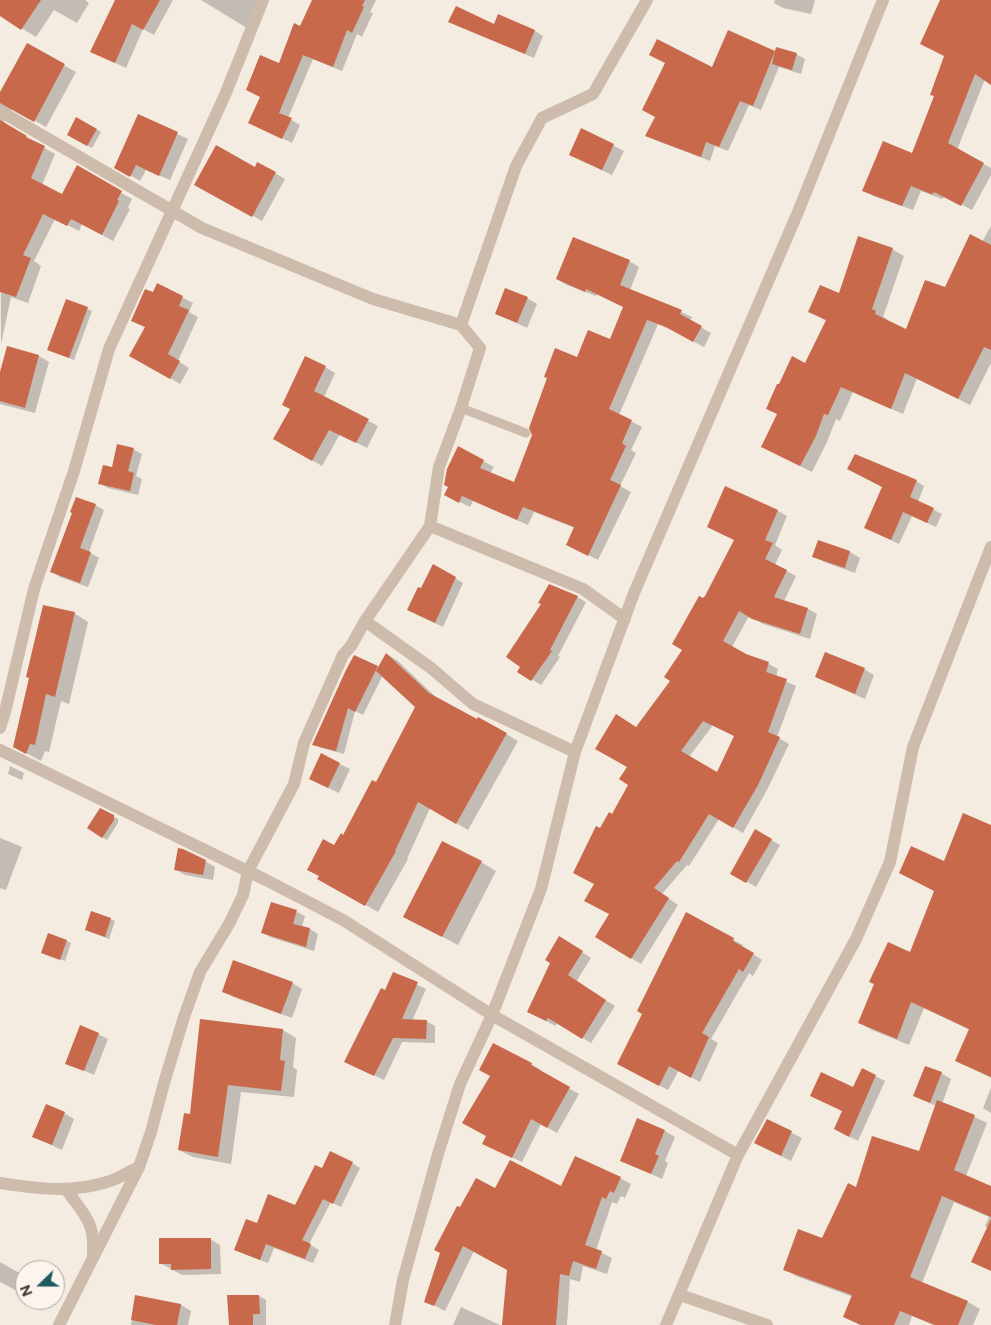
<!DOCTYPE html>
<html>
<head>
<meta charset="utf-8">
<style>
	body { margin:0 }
	#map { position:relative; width:991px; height:1325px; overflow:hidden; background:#f4ebe1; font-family:Figtree,sans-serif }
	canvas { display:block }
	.north { position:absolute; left:15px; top:1260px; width:50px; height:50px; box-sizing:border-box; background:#fbf5ee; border:1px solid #aea6a0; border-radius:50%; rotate:248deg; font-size:14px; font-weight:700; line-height:20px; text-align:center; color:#3b302b }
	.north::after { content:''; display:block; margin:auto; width:18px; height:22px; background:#1f5a5e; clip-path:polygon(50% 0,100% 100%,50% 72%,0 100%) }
</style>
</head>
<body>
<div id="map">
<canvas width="991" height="1325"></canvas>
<div class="north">N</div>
</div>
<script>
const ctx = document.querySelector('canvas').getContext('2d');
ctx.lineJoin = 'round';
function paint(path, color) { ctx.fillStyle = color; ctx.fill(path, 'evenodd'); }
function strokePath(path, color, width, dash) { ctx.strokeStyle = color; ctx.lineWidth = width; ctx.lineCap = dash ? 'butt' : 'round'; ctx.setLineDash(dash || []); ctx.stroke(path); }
paint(new Path2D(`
	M0,0H85L89,3L77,23L54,10L36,37L0,15Z
	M117,0H173L154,35L143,29L126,68L92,52Z
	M201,0H261L247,28Z
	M314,0H376L370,12L373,13L362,37L357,34L342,71L313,59L288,118L300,125L292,143L259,127L261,97L247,90L279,65Z
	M775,0H815L811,14L783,8L774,3Z
	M941,0H991V83L985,79L957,150L991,168V175L972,210L945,196L942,199L921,191L913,210L873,196L863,190L912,155L935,96L945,56Z
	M494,25L535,31L543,36L534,58L458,26Z
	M729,32L776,53L796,54L805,59L801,74L779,67L761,110L749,105L728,151L715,146L710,161L655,140L647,136L713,68Z
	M27,45L76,72L46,127L16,110H8L3,119L7,126L55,154L42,185L63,196L77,167L132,199L128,208L130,209L113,241L82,224L79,231L55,219L34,261L41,266L28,303L11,297L1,344L0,95Z
	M139,116L188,139L170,180L146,170L140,181L116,167Z
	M77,119L101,132L92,148L68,135Z
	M582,130L624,151L612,175L580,160Z
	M258,163L285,179L262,221L196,184L255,168Z
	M991,226V363L970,405L917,378L903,414L853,392L840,421L836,419L827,442L812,472L774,453L806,364L827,321L821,318L839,295L892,249L904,256L883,317L887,319L886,321L906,331L945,289L982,242Z
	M629,261L639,267L630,290L681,312L692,317L690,321L711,333L704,347L677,333L658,324L619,415L642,427L631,450L636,453L620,486L631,492L598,560L578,550L575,528L534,512L528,525L473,501L470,507L456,500L483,461L494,467L490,473L515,484L578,359L611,341L624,307L597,294L596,296L567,285L557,279Z
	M157,285L193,303L189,312L198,317L178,361L189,368L180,384L131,355L147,328L142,326Z
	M527,298L537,304L527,328L496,313Z
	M67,300L92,311L74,360L49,350Z
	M8,348L39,356L49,362L35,413L0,404V377Z
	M325,367L335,373L324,397L378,426L367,448L340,434L322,466L274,439Z
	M133,449L142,454L136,476L142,479L138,495L108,488L100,483Z
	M916,481L924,486L918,502L942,514L936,527L912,516L899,544L874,532Z
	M95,505L104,510L89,552L99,558L88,587L60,577L52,572Z
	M778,511L787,516L775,545L782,550L775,565L796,576L784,601L808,609L817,614L810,639L763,624L749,616L732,647L746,656L769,664L778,669L776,677L796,686L777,737L789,744L767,790L743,833L719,819L689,866L687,865L662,894L678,905L641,964L597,937L610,914L595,884L600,830L612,816L630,785L629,767L637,728L672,681L703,600L736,541L708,527ZM713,725L735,736L718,774L689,757Z
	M850,552L860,558L855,573L824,562L814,556Z
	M433,565L463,583L443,627L416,614L421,590Z
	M577,597L586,602L558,656L560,657L541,685L518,671Z
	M74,613L88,622L69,704L61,701L49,752L45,751L41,761L15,747Z
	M387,654L398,661L440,701L477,721L479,718L518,741L468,830L430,808L407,859H408L378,912L319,879L335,846L344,837L376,784L417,707L383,675L363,715L355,711L344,754L321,748L314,744L354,657L379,668Z
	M864,669L874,675L865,699L816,677Z
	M321,755L350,769L339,793L320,784Z
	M10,766L24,773L22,780L8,774Z
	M113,816L118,819V823L107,840L88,828Z
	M756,831L780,845L756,887L732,873Z
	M0,838L22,847L6,890L0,888Z
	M205,861L215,867L213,880L185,875L175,869Z
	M481,862L496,871L458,945L420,925Z
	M297,912L305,916L302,927L310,929L318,934L314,951L270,937L262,932Z
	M686,914L743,945L742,947L762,960L753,976L749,973L711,1039L718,1043L700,1082L679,1070L668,1090L628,1069L643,1013Z
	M110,919L115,921L109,939L86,930Z
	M67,941L71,943L65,961L42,953Z
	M569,943L591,958L576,982L615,1006L591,1043L557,1022L556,1026L538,1017Z
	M911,954L991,983V1078L957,1061L970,1030L924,1008L909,1045L872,1030L860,1023Z
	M393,973L426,989L412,1021H426L435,1026V1043L402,1042L384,1080L355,1066Z
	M292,983L302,989L292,1018L233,997L223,991Z
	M283,1030L296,1038L293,1067L297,1070L294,1097L241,1092L231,1164L193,1157L179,1150L191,1115Z
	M98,1034L108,1039L94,1075L67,1063Z
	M531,1064L541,1070L540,1072L579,1094L557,1133L541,1124L522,1162L494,1149L488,1135L492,1076Z
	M863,1070L885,1081L858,1141L844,1134L854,1089Z
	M941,1073L951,1079L942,1104L975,1117L987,1123L966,1176L991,1187V1271L988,1228L985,1226L989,1217L954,1202L922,1283L968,1302L980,1309L973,1325H933L912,1316L909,1325H860L845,1317L853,1297L796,1276L785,1269L823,1240L857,1189L919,1153L936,1106L915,1096Z
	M991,1088V1113L983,1108Z
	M64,1113L74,1119L62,1150L34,1137Z
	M767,1121L802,1138L791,1161L755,1143Z
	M665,1131L675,1137L665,1161L668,1163L662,1179L621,1160Z
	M352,1163L360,1168L341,1207L331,1202L309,1244L319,1250L313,1263L274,1248L268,1263L244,1254L258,1224L296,1206L322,1170Z
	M620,1178L631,1184L625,1198L621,1196L617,1204L612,1202L596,1250L612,1258L607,1274L583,1266L580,1282L570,1279L567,1325H503L508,1269L474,1251L445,1311L426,1301L461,1209L496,1190L562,1188Z
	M210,1239L220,1245L221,1274L182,1275L160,1263Z
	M0,1262L25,1276V1295L0,1282Z
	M259,1296L266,1300V1325H231Z
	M136,1297L181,1305L191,1311L188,1325H131Z
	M461,1307L500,1325H453Z`), '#0003');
paint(new Path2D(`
	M0,0H41L21,30L0,16Z
	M115,0H160L143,30L132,24L115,63L90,52Z
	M312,0H365L362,6L364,7L352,33L347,30L333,67L303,55L279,113L292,118L282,139L248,123L260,97L246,90L260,55L279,63L294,23L300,26Z
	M940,0H991V85L975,74L948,143L984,163L961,206L934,192L933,194H931L911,186L902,206L862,191L883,141L912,153L934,96L930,95L944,56L920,44Z
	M456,6L494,24L498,14L535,30L525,54L448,22Z
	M728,30L775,51L776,47L797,53L792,70L772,64L775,51L753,106L740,101L719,147L706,142L701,157L645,136L655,117L642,110L665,63L649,55L657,39L712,67Z
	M27,43L65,64L34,122L0,103V92Z
	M138,114L178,132L159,176L136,165L130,177L114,168Z
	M76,117L97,129L87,146L67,135Z
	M0,120L27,136L26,137L45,146L31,178L62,194L77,165L122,191L117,200L119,201L102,235L71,219L67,226L43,214L23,255L31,258L16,297L0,292Z
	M581,128L614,144L602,170L569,155Z
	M216,145L255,167L257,162L276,172L252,217L194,185Z
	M970,234L991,245V350L984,347L958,399L905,373L891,409L841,387L828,415L824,414L816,436L800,466L761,447L777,414L766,409L777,384H779L792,356L805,363L826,320L808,312L820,285L839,293L858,236L893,248L872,309L876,311L875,314L906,329L925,280L945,287Z
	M573,237L630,260L620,285L682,310L680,314L702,326L693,342L666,327L647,320L609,409L632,420L622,443L626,446L610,480L621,485L588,556L566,545L574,527L523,507L517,520L462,496L459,503L444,495L448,487L444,485L447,469L458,446L484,460L480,468L514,482L532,435L529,428L547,378L544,377L555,348L577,357L588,330L610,339L623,307L586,289L585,292L556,279Z
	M157,283L183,296L179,306L189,310L168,354L180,361L170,379L129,356L145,327L131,321L145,289L153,292Z
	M505,288L528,297L517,323L495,314Z
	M66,299L88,307L69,358L47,350Z
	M7,346L39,355L25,408L0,401V372Z
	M305,356L326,366L314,391L369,419L356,443L329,430L312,461L273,439L290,409L282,405Z
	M117,444L134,448L128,471L134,473L130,491L98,484L103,465L112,467Z
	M855,454L917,480L910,497L934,508L927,523L903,512L891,540L864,528L882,487L847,469Z
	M725,486L778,510L765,540L773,543L765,559L787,570L774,597L808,608L800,634L752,619L739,611L723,641L746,654L769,662L766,672L787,679L768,732L780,737L758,785L733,828L709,814L679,862L677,861L654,888L669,898L631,959L595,937L609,914L584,901L594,884L573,873L596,826L600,828L609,812L612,814L628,785L619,779L627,767L595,749L616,714L636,727L670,681L664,677L682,650L672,644L699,596L703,598L705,596L734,540L707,527ZM703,721L734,736L717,772L681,751Z
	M76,497L96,504L80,548L91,552L80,583L50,572L72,513L70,512Z
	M818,540L850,551L845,568L812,557Z
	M433,564L456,577L435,623L407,610L418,587L421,588Z
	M549,584L578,596L550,650L552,651L531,681L517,672L520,667L506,657L541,604L538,603Z
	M43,605L75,612L55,697L46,694L35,745L30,744L26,754L13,747L29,678L26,677Z
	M825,652L865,668L855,694L815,677Z
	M386,653L429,693L477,719L478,717L507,733L456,824L418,802L395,851H396L365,906L317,879L319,876L307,870L323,839L334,845L341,833L343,835L372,780L376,782L415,707L376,671Z
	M354,655L378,666L355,712L348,708L336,751L312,745L345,672Z
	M321,753L340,763L328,788L309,779Z
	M100,808L114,815V820L102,838L87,828Z
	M963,813L991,825V1077L955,1061L969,1029L911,1002L897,1039L858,1023L874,984L869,982L888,942L910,952L934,891L899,873L911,846L944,861Z
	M755,829L772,839L746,883L730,874Z
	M442,841L482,861L442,937L403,917Z
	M178,848L183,849L206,860L203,875L174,870Z
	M271,902L297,910L293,924L310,928L306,947L261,933Z
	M91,911L111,918L105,937L85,930Z
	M686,912L734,938L733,941L754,953L743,972L739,969L702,1033L709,1037L691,1078L669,1066L659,1086L617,1064L642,1014L637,1011Z
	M48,933L67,940L60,960L41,953Z
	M559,936L583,951L568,975L606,1000L582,1039L548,1018L546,1021L527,1012L550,963L545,960Z
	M233,960L293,982L281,1014L222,992Z
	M393,972L418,982L402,1019L427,1020L426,1039L393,1038L374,1076L344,1062L381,988L385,990Z
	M200,1019L283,1029L280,1060L285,1061L281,1091L228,1085L218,1157L178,1150L184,1113L190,1114Z
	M80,1025L99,1033L84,1071L65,1064Z
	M493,1043L532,1063L531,1065L570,1087L547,1128L531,1119L512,1158L482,1144L486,1136L462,1123L490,1076L479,1070Z
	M925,1066L942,1072L930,1103L913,1096Z
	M862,1068L876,1075L849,1137L834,1129L842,1111L810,1096L821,1072L853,1087Z
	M937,1100L975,1115L954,1170L991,1186V1217L942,1196L910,1277L968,1301L958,1325H935L900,1311L894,1325H861L843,1317L852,1295L783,1270L798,1229L822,1238L848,1183L856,1187L872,1136L919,1151Z
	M46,1104L65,1112L52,1145L32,1137Z
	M637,1118L665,1130L655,1154L659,1156L651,1174L620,1161Z
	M767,1119L792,1131L781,1156L754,1143Z
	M330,1151L353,1162L333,1204L323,1199L302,1240L311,1244L305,1259L266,1244L260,1260L234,1250L246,1219L257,1223L268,1194L295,1205L315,1165L322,1168Z
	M575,1156L621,1177L614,1193L610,1191L606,1199L602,1197L585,1245L602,1251L596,1269L573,1261L569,1276L560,1274L556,1325H502L507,1270L463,1246L434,1306L424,1302L440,1253L434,1250L457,1206L460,1207L476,1178L495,1188L510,1160L561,1186Z
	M991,1219V1271L971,1262Z
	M159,1238H211V1269L171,1270V1264H159Z
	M135,1295L181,1304L177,1325H156L131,1320Z
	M227,1295H259L260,1314H253V1325H229Z`), '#c8694b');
strokePath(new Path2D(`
	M461,408L526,433`), '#cdbbac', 9);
strokePath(new Path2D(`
	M0,111L202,228L373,299L461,325
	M430,526L583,589L625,619
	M365,621L430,526L439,467L461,408L480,348L461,325L516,166L542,118L593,94L647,0
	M0,728L5,712L34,589L74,471L109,349L225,95L263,0
	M0,750L266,880L343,920L492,1015L738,1155
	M0,1183C35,1189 72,1193 107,1182C118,1179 128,1172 139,1167L151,1132L164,1083L184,1017L200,972L229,924L243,895L248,871L294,784L304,743L343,655L351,646L365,621L431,668L473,704L575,752
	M66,1189C84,1215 95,1221 93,1254
	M680,1295L767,1325
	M59,1325L139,1167
	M395,1325L403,1280L438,1154L460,1084L492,1015L541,889L575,752L634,593L798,212L883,0
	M666,1325L738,1155L856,939L890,862L913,747L991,547`), '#cdbbac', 12);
</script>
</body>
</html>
